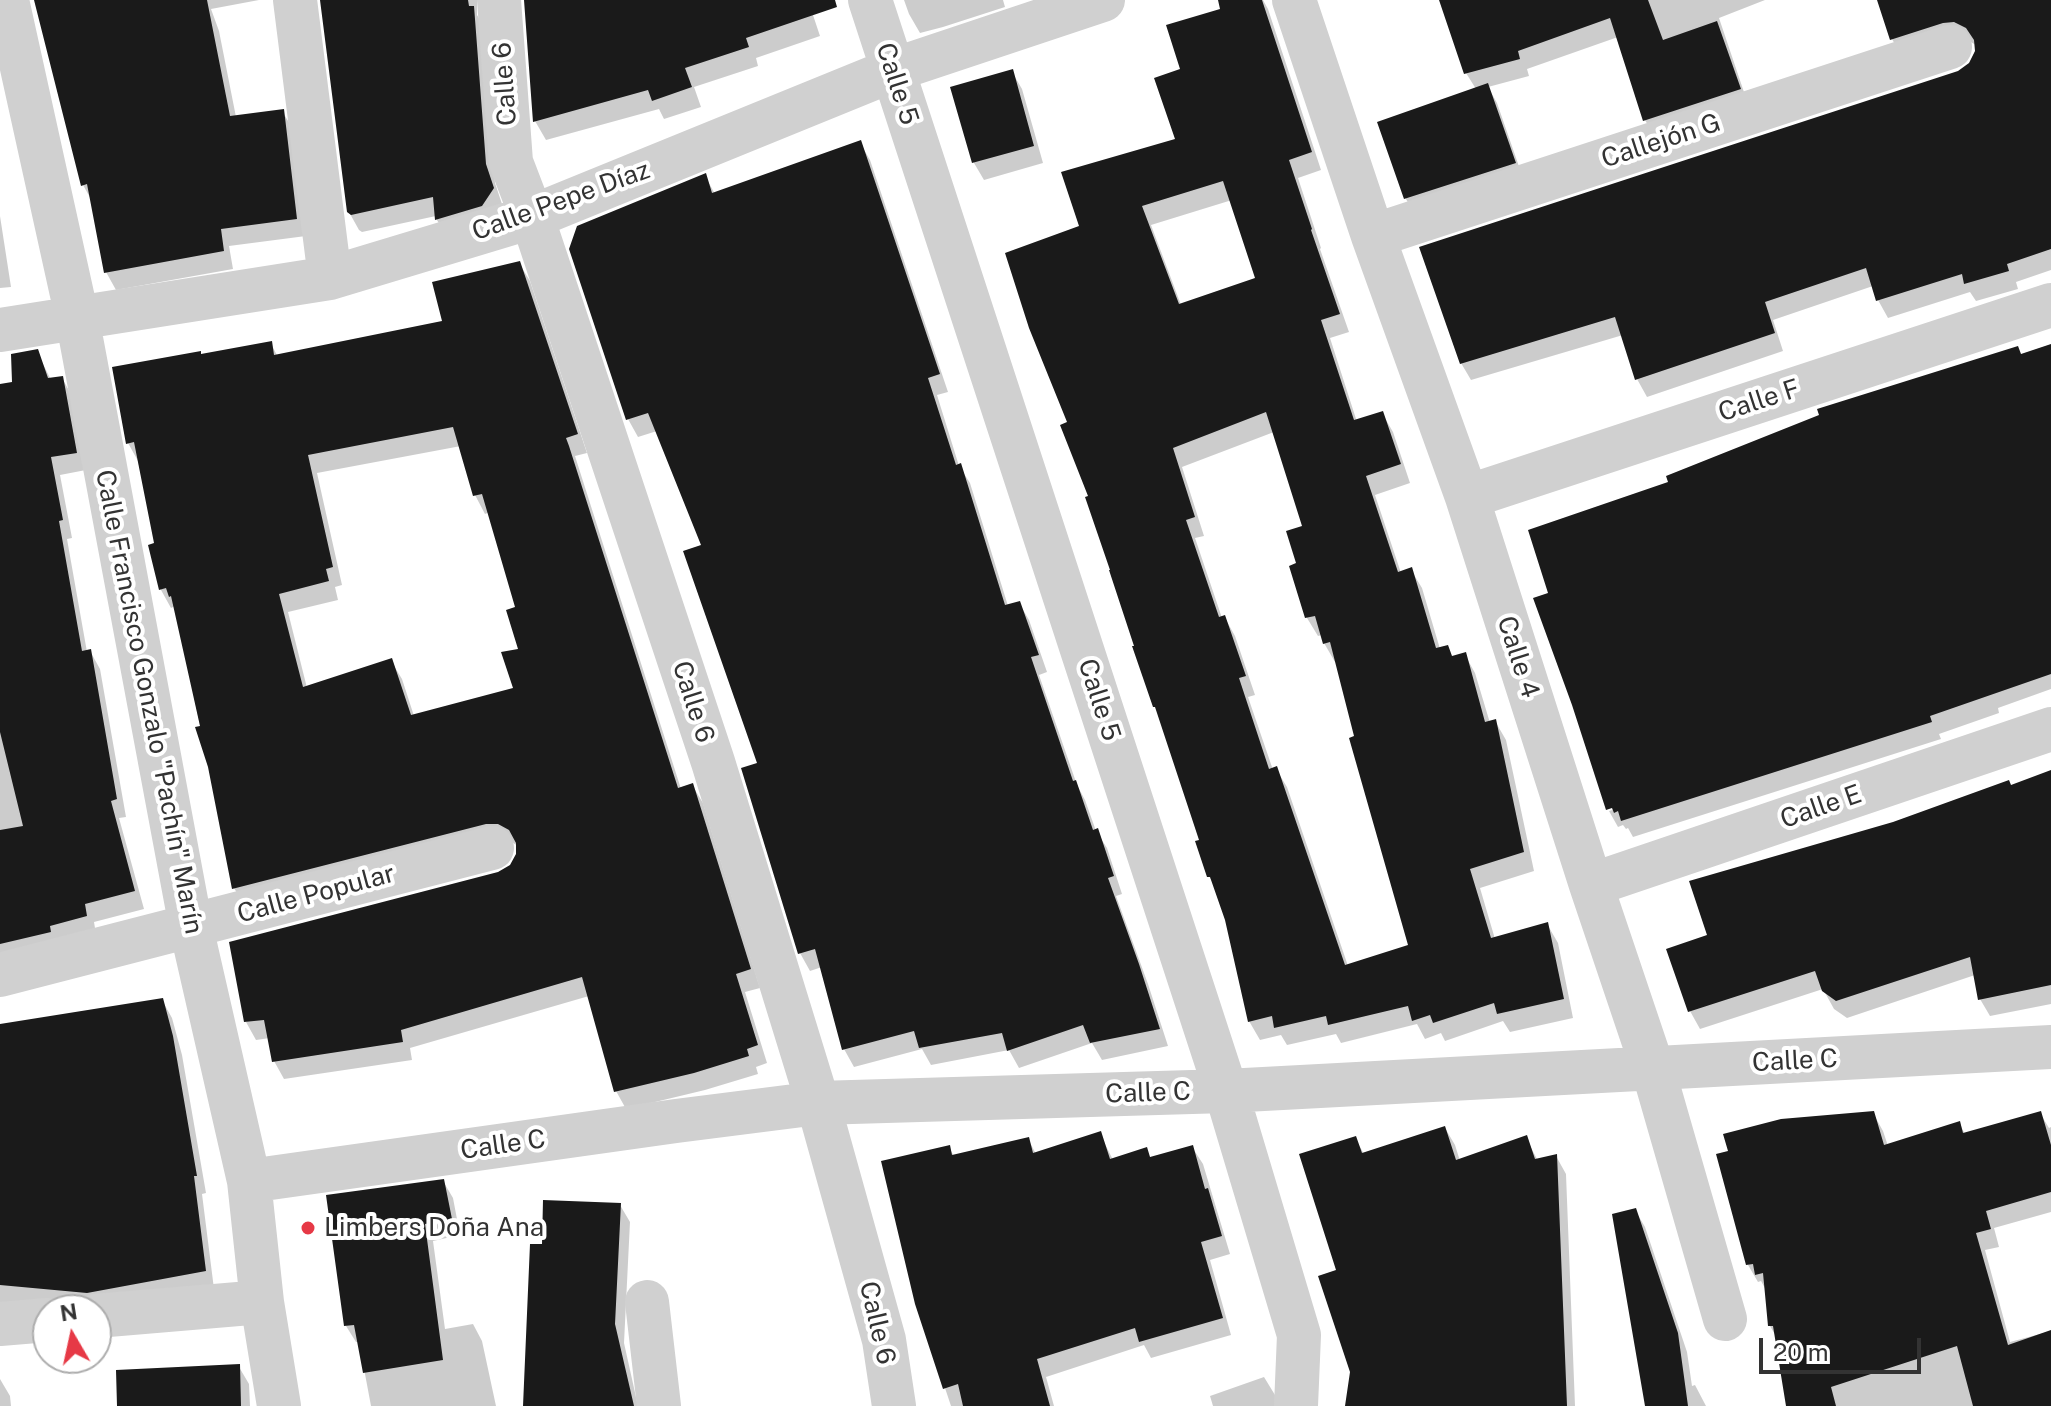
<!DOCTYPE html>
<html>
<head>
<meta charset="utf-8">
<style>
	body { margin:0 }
	#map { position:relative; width:2051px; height:1406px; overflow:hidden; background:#fff; font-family:"Public Sans",sans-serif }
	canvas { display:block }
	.north { position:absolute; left:32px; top:1294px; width:80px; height:80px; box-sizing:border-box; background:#fff; border:2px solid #adadad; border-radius:50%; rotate:351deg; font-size:22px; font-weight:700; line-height:32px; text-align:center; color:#333 }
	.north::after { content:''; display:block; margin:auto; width:28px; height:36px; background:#e63946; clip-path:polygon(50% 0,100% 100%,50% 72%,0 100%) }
	.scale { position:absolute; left:1759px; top:1338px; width:162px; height:36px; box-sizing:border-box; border:4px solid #333; border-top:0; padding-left:10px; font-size:24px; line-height:28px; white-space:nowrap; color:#333; -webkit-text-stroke:6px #fff; paint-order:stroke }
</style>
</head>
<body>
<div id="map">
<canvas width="2051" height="1406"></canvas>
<div class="north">N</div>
<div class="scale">20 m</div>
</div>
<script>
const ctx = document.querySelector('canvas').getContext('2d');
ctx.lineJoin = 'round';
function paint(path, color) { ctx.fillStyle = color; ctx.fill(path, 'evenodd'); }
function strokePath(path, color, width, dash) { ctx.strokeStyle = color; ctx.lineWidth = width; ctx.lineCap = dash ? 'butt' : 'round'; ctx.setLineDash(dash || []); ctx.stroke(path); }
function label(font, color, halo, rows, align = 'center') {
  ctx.font = font + ' "Public Sans",sans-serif'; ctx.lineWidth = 8; ctx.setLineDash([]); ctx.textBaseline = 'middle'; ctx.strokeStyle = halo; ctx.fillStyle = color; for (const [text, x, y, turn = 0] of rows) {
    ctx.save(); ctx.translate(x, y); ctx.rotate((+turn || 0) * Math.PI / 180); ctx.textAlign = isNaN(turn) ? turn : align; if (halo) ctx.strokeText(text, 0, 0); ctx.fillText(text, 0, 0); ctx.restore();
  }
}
paint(new Path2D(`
	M36,0H259L211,9L219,31L236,117L282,111L293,129L306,236L229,246L233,269L116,290L106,272L92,201L83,185Z
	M322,0H477V15L483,25L495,183L503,207L447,237L437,220L436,216L362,232L359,230L349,212Z
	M534,0H808L820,36L756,58L758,66L694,87L701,107L664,119L659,109L546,140L535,121L526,1Z
	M904,0H1003L1005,7L943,27L920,33L909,14Z
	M1229,0H1263L1268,9L1321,170L1298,178L1321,248L1320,249L1349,332L1330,338L1357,422L1382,413L1393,432L1410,483L1375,495L1401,573L1411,570L1422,588L1440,649L1453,658L1465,655L1475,673L1490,723L1495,721L1506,740L1534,871L1480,888L1495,939L1547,924L1558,943L1573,1018L1510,1032L1503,1021L1445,1041L1441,1033L1425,1039L1417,1024L1341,1043L1336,1034L1287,1045L1281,1035L1260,1040L1249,1021L1227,920L1216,888L1209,876L1202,841L1159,715L1155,706L1069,423L1081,227L1177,140L1183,70ZM1232,200L1258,279L1181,305L1151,225ZM1274,432L1305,527L1298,564L1307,618L1318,636L1322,635L1324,643L1335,662L1337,661L1410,947L1348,966L1287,787L1276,769L1273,770L1248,697L1255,695L1235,636L1225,618H1222L1195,538L1204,536L1182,467Z
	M1441,0H1765L1719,18L1749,107L1655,138L1645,120L1618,37L1527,69L1529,76L1488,87L1497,103L1524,181L1416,216L1406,199L1380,123L1476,89L1466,73Z
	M1879,0H2003L2051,3V270L2016,282L2018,289L1976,301L1970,292L1888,318L1878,300L1873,286L1773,320L1783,351L1647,397L1637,379L1623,335L1471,380L1461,363L1970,66L1976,53V45L1967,40L1902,57L1892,39Z
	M1012,72L1022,89L1043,163L984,180L974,163L952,89Z
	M860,143L870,160L948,392L937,395L959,466L970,483L1008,606L1019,603L1029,620L1047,672L1039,675L1077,785L1085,800L1096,831L1107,848L1122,894L1116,896L1148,984L1168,1046L1102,1060L1092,1043L1019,1068L1009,1050L931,1065L922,1049L854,1067L844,1049L822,967L810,971L800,953L744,769L759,765L704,547L657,431L638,437L628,419L705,176L715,194Z
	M0,216L11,287L0,288Z
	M519,263L530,281L587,453L575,456L681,789L692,785L703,803L760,988L745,992L767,1063L756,1067L758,1074L705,1090L626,1109L616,1091L589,996L410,1048L412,1060L284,1079L274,1061L270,1038L256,1040L246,1022L512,867L518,854V846L510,841L245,906L234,888L175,606L171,608L161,590L151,546L156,545L138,461L128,443L202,356L271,344L278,357L444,323ZM461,446L475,495L485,514L490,512L517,608L520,651L515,689L414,716L402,679L391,661L307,688L288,612L338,600L335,587L342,585L317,473Z
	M2051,347V689L1998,708L1999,713L1939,734L1941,739L1633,837L1628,828L1626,829L1623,825L1618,827L1609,811L1622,807H1609L1608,809L1574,704L2021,356Z
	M37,352L51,380L62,378L72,396L86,470L60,475L72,538L67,539L87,652L90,651L100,669L126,817L119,818L144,909L94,922L96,934L0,964V386L14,383Z
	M2051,772V1004L1990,1016L1980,999L1975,975L1847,1018L1834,1009L1823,989L1700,1029L1690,1011L1710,936L2010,787Z
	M162,1000L172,1018L182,1055L206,1193L202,1194L214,1289L98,1310L0,1302V1057Z
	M1873,1113L1883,1131L1888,1146L1959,1123L1965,1134L2040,1113L2049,1128L2051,1127V1212L1994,1228L1999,1247L1985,1250L2010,1342L2051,1331V1406H1805L1777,1338L1770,1326L1766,1290L1761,1281L1758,1282L1748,1265Z
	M1445,1128L1455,1145L1460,1161L1526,1138L1538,1161L1556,1156L1566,1174L1575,1406H1347L1352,1372L1338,1272L1355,1138L1364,1154Z
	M1100,1134L1113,1160L1146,1150L1151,1159L1192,1147L1203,1164L1230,1254L1210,1260L1231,1335L1151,1358L1144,1345L1046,1377L1054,1406H951L917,1304L949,1148L954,1156L1028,1139L1036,1154Z
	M443,1181L453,1198L460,1235L433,1241L445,1329L473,1324L482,1341L496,1406H371L359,1342H356L346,1326Z
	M620,1205L630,1222L624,1343L638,1406H525Z
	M1635,1210L1645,1227L1687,1352L1692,1386L1695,1385L1706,1406H1647Z
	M239,1367L249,1384L250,1406H129Z
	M1264,1377L1275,1395L1278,1406H1213L1210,1396Z
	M0,1379L10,1396L11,1406H0Z`), '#0003');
paint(new Path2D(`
	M34,0H207L230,116L284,109L297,219L221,229L224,251L104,273L87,184L81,186Z
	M320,0H468L469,6H474L486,164L494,188L482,206L435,220L433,197L351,215L347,212Z
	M524,0H835L837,7L746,38L749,47L685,68L692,87L652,101L648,90L533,122Z
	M1218,0H1262L1312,152L1289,160L1312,229L1311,230L1340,314L1321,320L1354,420L1383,411L1401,464L1366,476L1398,572L1412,567L1436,648L1448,645L1452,656L1466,652L1485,722L1496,719L1524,852L1470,869L1491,938L1548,922L1564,999L1497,1014L1494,1003L1433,1023L1430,1015L1412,1021L1408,1006L1328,1025L1326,1016L1274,1028L1272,1016L1248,1022L1225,920L1210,877H1207L1195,841L1199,840L1155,707H1153L1132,646H1134L1109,570H1110L1085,497L1088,496L1060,425L1067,422L1029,328L1005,253L1079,226L1061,172L1175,139L1154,78L1180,69L1166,25L1220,9ZM1223,181L1255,278L1179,304L1142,206ZM1266,412L1302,526L1286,531L1296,563L1289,566L1305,618L1315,616L1323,644L1330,642L1354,736L1349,738L1408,945L1345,965L1277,766L1269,769L1239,678L1246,676L1225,615L1219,617L1186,520L1195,517L1173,448Z
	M1439,0H1648L1663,40L1717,21L1741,89L1643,121L1610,18L1518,51L1520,59L1464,74Z
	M1877,0H2051V249L2007,264L2009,271L1964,284L1962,274L1876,301L1866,268L1765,302L1775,333L1635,380L1615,317L1460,364L1419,247L1958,71L1969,63L1975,51L1974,40L1966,28L1954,22L1943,23L1890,40Z
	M1013,69L1034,146L972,163L950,87Z
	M1488,83L1516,163L1404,199L1377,122Z
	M861,140L940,374L928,378L956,465L961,463L1005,605L1020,601L1039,655L1031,657L1073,781L1076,780L1093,830L1098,828L1114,876L1108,878L1139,964L1160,1029L1090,1043L1083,1025L1007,1051L1002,1033L919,1048L914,1031L842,1050L815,949L798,954L741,768L757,763L683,551L701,545L648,413L626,420L569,249L577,226L706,173L712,193Z
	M520,261L578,434L566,438L569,446L678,788L693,783L751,969L736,974L758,1045L747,1049L749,1056L694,1073L614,1092L582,977L401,1030L403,1042L272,1062L264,1020L244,1022L229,942L498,872L510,865L516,854V843L509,830L498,824H486L232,889L208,767L195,727L200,726L171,596L169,597L166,588L159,590L148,545L154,543L134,442L126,444L112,367L201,351V354L272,341L274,355L442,321L432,282ZM453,427L473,496L482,494L515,607L506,610L518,649L501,652L513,688L411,715L392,658L303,687L279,594L329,581L326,569L333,567L308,455Z
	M2051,344V674L1930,716L1932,722L1621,821L1618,811L1614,813L1612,808L1606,810L1572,705L1533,598L1548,593L1528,530L1668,482L1666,476L1819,415L1817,409L2018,346L2021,354Z
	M38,349L48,378L63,376L77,453L51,457L63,520L59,521L82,651L91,649L117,799L111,801L135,891L85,904L87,916L50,926L51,932L0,944V830L23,826L0,732V384L12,382L11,354Z
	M2051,770V985L1978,1000L1970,957L1836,1001L1822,991L1815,971L1688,1012L1666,949L1707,935L1689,881L1893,822L2009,780L2011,785Z
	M163,998L173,1036L197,1176H194L206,1271L87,1293L0,1285V1024Z
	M1874,1111L1884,1145L1960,1121L1963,1133L2041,1111L2051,1145V1192L1986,1211L1991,1229L1976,1233L2008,1345L2051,1330V1406H1973L1957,1346L1831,1387L1836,1406H1786L1773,1326H1768L1763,1273L1755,1275L1753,1264L1746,1265L1716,1154L1728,1151L1723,1134L1781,1119Z
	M1445,1126L1456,1160L1527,1135L1535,1159L1557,1154L1567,1406H1345L1350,1372L1318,1276L1336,1270L1299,1154L1356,1136L1362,1153Z
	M1101,1131L1110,1159L1147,1147L1150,1157L1193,1145L1205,1189L1208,1188L1222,1236L1201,1242L1223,1318L1139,1342L1135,1328L1037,1359L1050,1406H963L958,1384L943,1389L915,1304L881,1161L950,1145L952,1155L1029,1137L1033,1153Z
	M444,1179L452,1219L425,1224L443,1360L363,1373L354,1325L344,1326L326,1195Z
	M543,1200L621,1203L615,1324L634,1406H523L530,1244H542Z
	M1636,1208L1678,1333L1688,1406H1645L1612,1214Z
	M240,1364L241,1406H117L116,1370Z`), '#1a1a1a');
strokePath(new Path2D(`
	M7,0L77,317L191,927L249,1181L262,1302L279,1406
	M295,0L330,278
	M499,0L511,162L532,217L713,762L818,1103L884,1340L894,1406
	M870,0L1226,1091L1299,1335L1296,1406
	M1294,0L1373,236L1467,497L1591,885L1653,1069L1725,1319
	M1373,236L1950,47
	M0,330L330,278L532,217L893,70L1103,0
	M1467,497L2051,305
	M1591,885L2051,729
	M0,975L492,848
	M249,1181L676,1121L818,1103L1226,1091L2051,1047
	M647,1302L659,1406
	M96,1316L262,1302
	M0,1324L48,1320`), '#d0d0d0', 44);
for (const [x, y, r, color] of [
	[308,1228,8,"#e63946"]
]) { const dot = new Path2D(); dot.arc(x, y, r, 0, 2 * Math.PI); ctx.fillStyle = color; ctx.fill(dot); strokePath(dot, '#fff', 3); }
label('26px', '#333', '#fff', [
	["Calle 6",505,84,-94],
	["Calle 5",897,84,72],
	["Callejón G",1661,141,-18],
	["Calle Pepe Díaz",561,201,-20],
	["Calle F",1759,401,-18],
	["Calle 4",1518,657,72],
	["Calle 5",1099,700,72],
	["Calle Francisco Gonzalo \"Pachín\" Marín",149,702,79],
	["Calle 6",693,702,72],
	["Calle E",1821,807,-19],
	["Calle Popular",316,894,-15],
	["Calle C",1795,1061,-3],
	["Calle C",1148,1093,-2],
	["Calle C",503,1145,-8],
	["Calle 6",877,1323,77]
]);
label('26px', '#333', '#fff', [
	["Limbers Doña Ana",324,1228]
], 'left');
</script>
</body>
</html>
